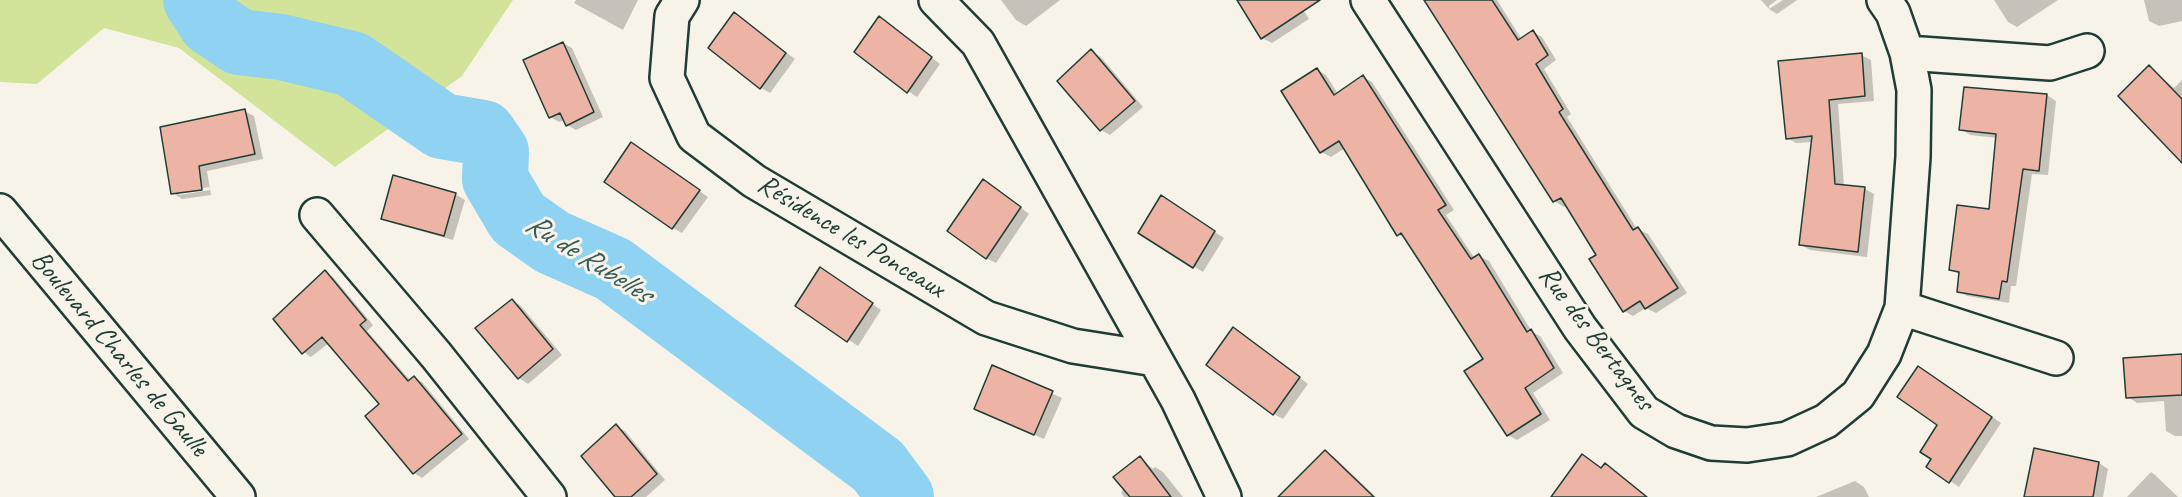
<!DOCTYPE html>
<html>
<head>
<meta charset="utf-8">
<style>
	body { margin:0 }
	canvas { display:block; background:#f7f3e8 }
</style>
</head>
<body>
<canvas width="2182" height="497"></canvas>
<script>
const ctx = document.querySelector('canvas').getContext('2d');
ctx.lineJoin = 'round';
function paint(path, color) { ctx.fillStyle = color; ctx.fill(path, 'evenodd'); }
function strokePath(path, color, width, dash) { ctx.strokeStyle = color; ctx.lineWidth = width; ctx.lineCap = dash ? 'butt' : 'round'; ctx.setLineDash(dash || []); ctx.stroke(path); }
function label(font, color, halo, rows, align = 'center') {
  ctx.font = font + ' Caveat,sans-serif'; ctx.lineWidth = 6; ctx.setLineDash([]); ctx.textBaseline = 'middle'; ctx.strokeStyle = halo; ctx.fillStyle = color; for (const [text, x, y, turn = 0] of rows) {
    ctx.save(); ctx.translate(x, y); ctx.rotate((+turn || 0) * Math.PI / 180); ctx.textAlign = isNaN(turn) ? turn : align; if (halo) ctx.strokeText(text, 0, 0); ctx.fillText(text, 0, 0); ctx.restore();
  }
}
paint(new Path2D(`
	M0,0H513L462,76L335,167L179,48L104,28L37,84L0,82Z`), '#d2e499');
paint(new Path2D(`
	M576,0H638L623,30L574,3Z
	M1001,0H1060L1026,26L1016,20Z
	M1239,0H1297L1309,19L1272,43L1262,38Z
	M1426,0H1497L1522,40L1533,32L1542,37L1556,60L1544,69L1571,114L1567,117L1637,229L1648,234L1687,293L1656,313L1646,308L1633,316L1624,311L1598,255L1567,205L1564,207L1554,201Z
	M1761,0H1777L1769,6V9Z
	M1783,0H1797L1777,14L1769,9Z
	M1994,0H2058L2017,27L2008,22Z
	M2144,0H2182V21L2159,26L2149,21Z
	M735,14L795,59L770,93L761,88Z
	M879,18L940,64L917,97L908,91Z
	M563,43L572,48L603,117L576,130L567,125L565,120L559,122L550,117Z
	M1091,51L1101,57L1143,107L1110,135L1101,130Z
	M1861,55L1871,60L1874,101L1838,104L1844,186L1865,189L1874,194L1867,257L1810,250L1801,245L1813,142L1796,143L1787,138Z
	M2150,67L2174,88L2182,80V157Z
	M1317,70L1326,75L1338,94L1363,77L1372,82L1454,210L1446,215L1475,259L1479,256L1489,261L1532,332L1540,336L1563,373L1533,393L1550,420L1517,440L1508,435L1485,360L1408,240L1398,234L1345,148L1331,157L1321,152L1283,92Z
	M2047,95L2056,101L2048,175L2032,174L2016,286H2011L2009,303L1967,296L1958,291L1960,275L1950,269L1991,211L1997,138L1970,135L1961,129Z
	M244,111L254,116L263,159L207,171L211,195L182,199L173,193ZM209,187L210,190L179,195V192Z
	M641,150L708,197L682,233L673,228Z
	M993,186L1029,214L996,263L986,258Z
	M455,194L465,200L453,240L392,223L383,218Z
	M1171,203L1224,238L1203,272L1193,266Z
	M325,272L333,277L373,325L367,331L410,380L414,378L422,382L469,439L422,478L414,473L381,405L329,343L311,357L303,352Z
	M830,275L881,310L858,346L797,306Z
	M512,300L521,306L562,355L528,384L519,378Z
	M1243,335L1308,384L1283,419L1274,414Z
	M2182,355V436H2175L2166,431L2164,401L2137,403L2128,397Z
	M993,367L1062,398L1044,439L985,413Z
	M1928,373L2001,423L1959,487L1950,481L1933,459L1939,424Z
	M616,426L625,431L665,480L646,497H617Z
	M2035,450L2099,463L2108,469L2103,497H2025Z
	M1325,452L1334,457L1376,497H1305Z
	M1140,458L1153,469L1155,467L1163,472L1183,497H1124L1121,493Z
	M2151,472L2155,475L2178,497H2127Z
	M1855,481L1864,487L1869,497H1816Z`), '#0003');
strokePath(new Path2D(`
	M196,0L211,23L239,42L281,47L352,64L442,126L483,133L496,152L495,179L518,218L552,242L613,269L878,466L901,497`), '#90d2f2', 66);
const building = new Path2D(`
	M1237,0H1320L1261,39Z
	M1424,0H1492L1518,40L1533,30L1548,55L1536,64L1563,109L1559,112L1633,230L1638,227L1678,288L1645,309L1640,301L1623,312L1589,259L1596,255L1561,198L1553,202Z
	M734,12L786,53L760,89L708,48Z
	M879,16L932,57L907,93L854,52Z
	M563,42L594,112L566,126L560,113L549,118L523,60Z
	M1091,49L1135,101L1100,131L1057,81Z
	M1862,53L1865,96L1829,100L1835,184L1865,187L1858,252L1799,245L1812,136L1786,139L1778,61Z
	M2149,65L2182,99V163L2118,96Z
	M1317,68L1334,95L1363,75L1446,205L1438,210L1471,259L1479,254L1527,332L1531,329L1554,368L1525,388L1541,414L1507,436L1464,371L1483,359L1401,233L1397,236L1339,141L1320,153L1281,91Z
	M1964,87L2047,94L2039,171L2023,169L2007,282L2002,281L1999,299L1957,292L1959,272L1949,270L1957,205L1989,209L1996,134L1959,130Z
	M245,109L255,154L199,166L202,190L171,194L160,127Z
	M631,142L700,190L672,229L604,182Z
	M393,175L456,193L444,236L381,219Z
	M983,179L1021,207L986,259L947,231Z
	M1161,195L1215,231L1193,268L1138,233Z
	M820,267L873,303L847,342L795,306Z
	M325,270L366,320L360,325L408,381L414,376L462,434L413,474L365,416L379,404L322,337L302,354L273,319Z
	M512,299L553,349L518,379L475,328Z
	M1233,327L1300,377L1273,415L1206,365Z
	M2182,354V395L2126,398L2123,358Z
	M992,365L1053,391L1034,435L974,409Z
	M1918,366L1992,417L1949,483L1926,467L1931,459L1920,452L1937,425L1897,397Z
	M616,424L657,474L631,497H615L581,456Z
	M2034,448L2099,462L2093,497H2024Z
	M1325,450L1374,497H1278Z
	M1582,454L1601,468L1605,463L1647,497H1551Z
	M1140,456L1171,497H1130L1113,477Z`);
paint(building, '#edb4a6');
strokePath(building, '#1f3d34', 1.5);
const minor = new Path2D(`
	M682,0L672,16L667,78L694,136L754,181L986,318L1073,346L1155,359
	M936,0L978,43L1178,400L1224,497
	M1368,0L1580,328L1644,412L1676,431L1711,443L1747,445L1787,439L1826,421L1858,395L1884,354L1902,308L1913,157L1914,90L1907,53L1893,13L1884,0
	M1907,53L2050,63L2087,51
	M0,211L238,497
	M317,215L436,355L549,497
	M1902,308L2056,358`);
strokePath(minor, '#1f3d34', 38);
strokePath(minor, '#f7f3e8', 33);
label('28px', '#1f3d34', '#f7f3e8', [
	["Résidence les Ponceaux",851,237,31],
	["Rue des Bertagnes",1596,339,53],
	["Boulevard Charles de Gaulle",119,354,50]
]);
label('italic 30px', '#365b5a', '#f7f3e8', [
	["Ru de Rubelles",588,259,32]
]);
</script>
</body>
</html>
